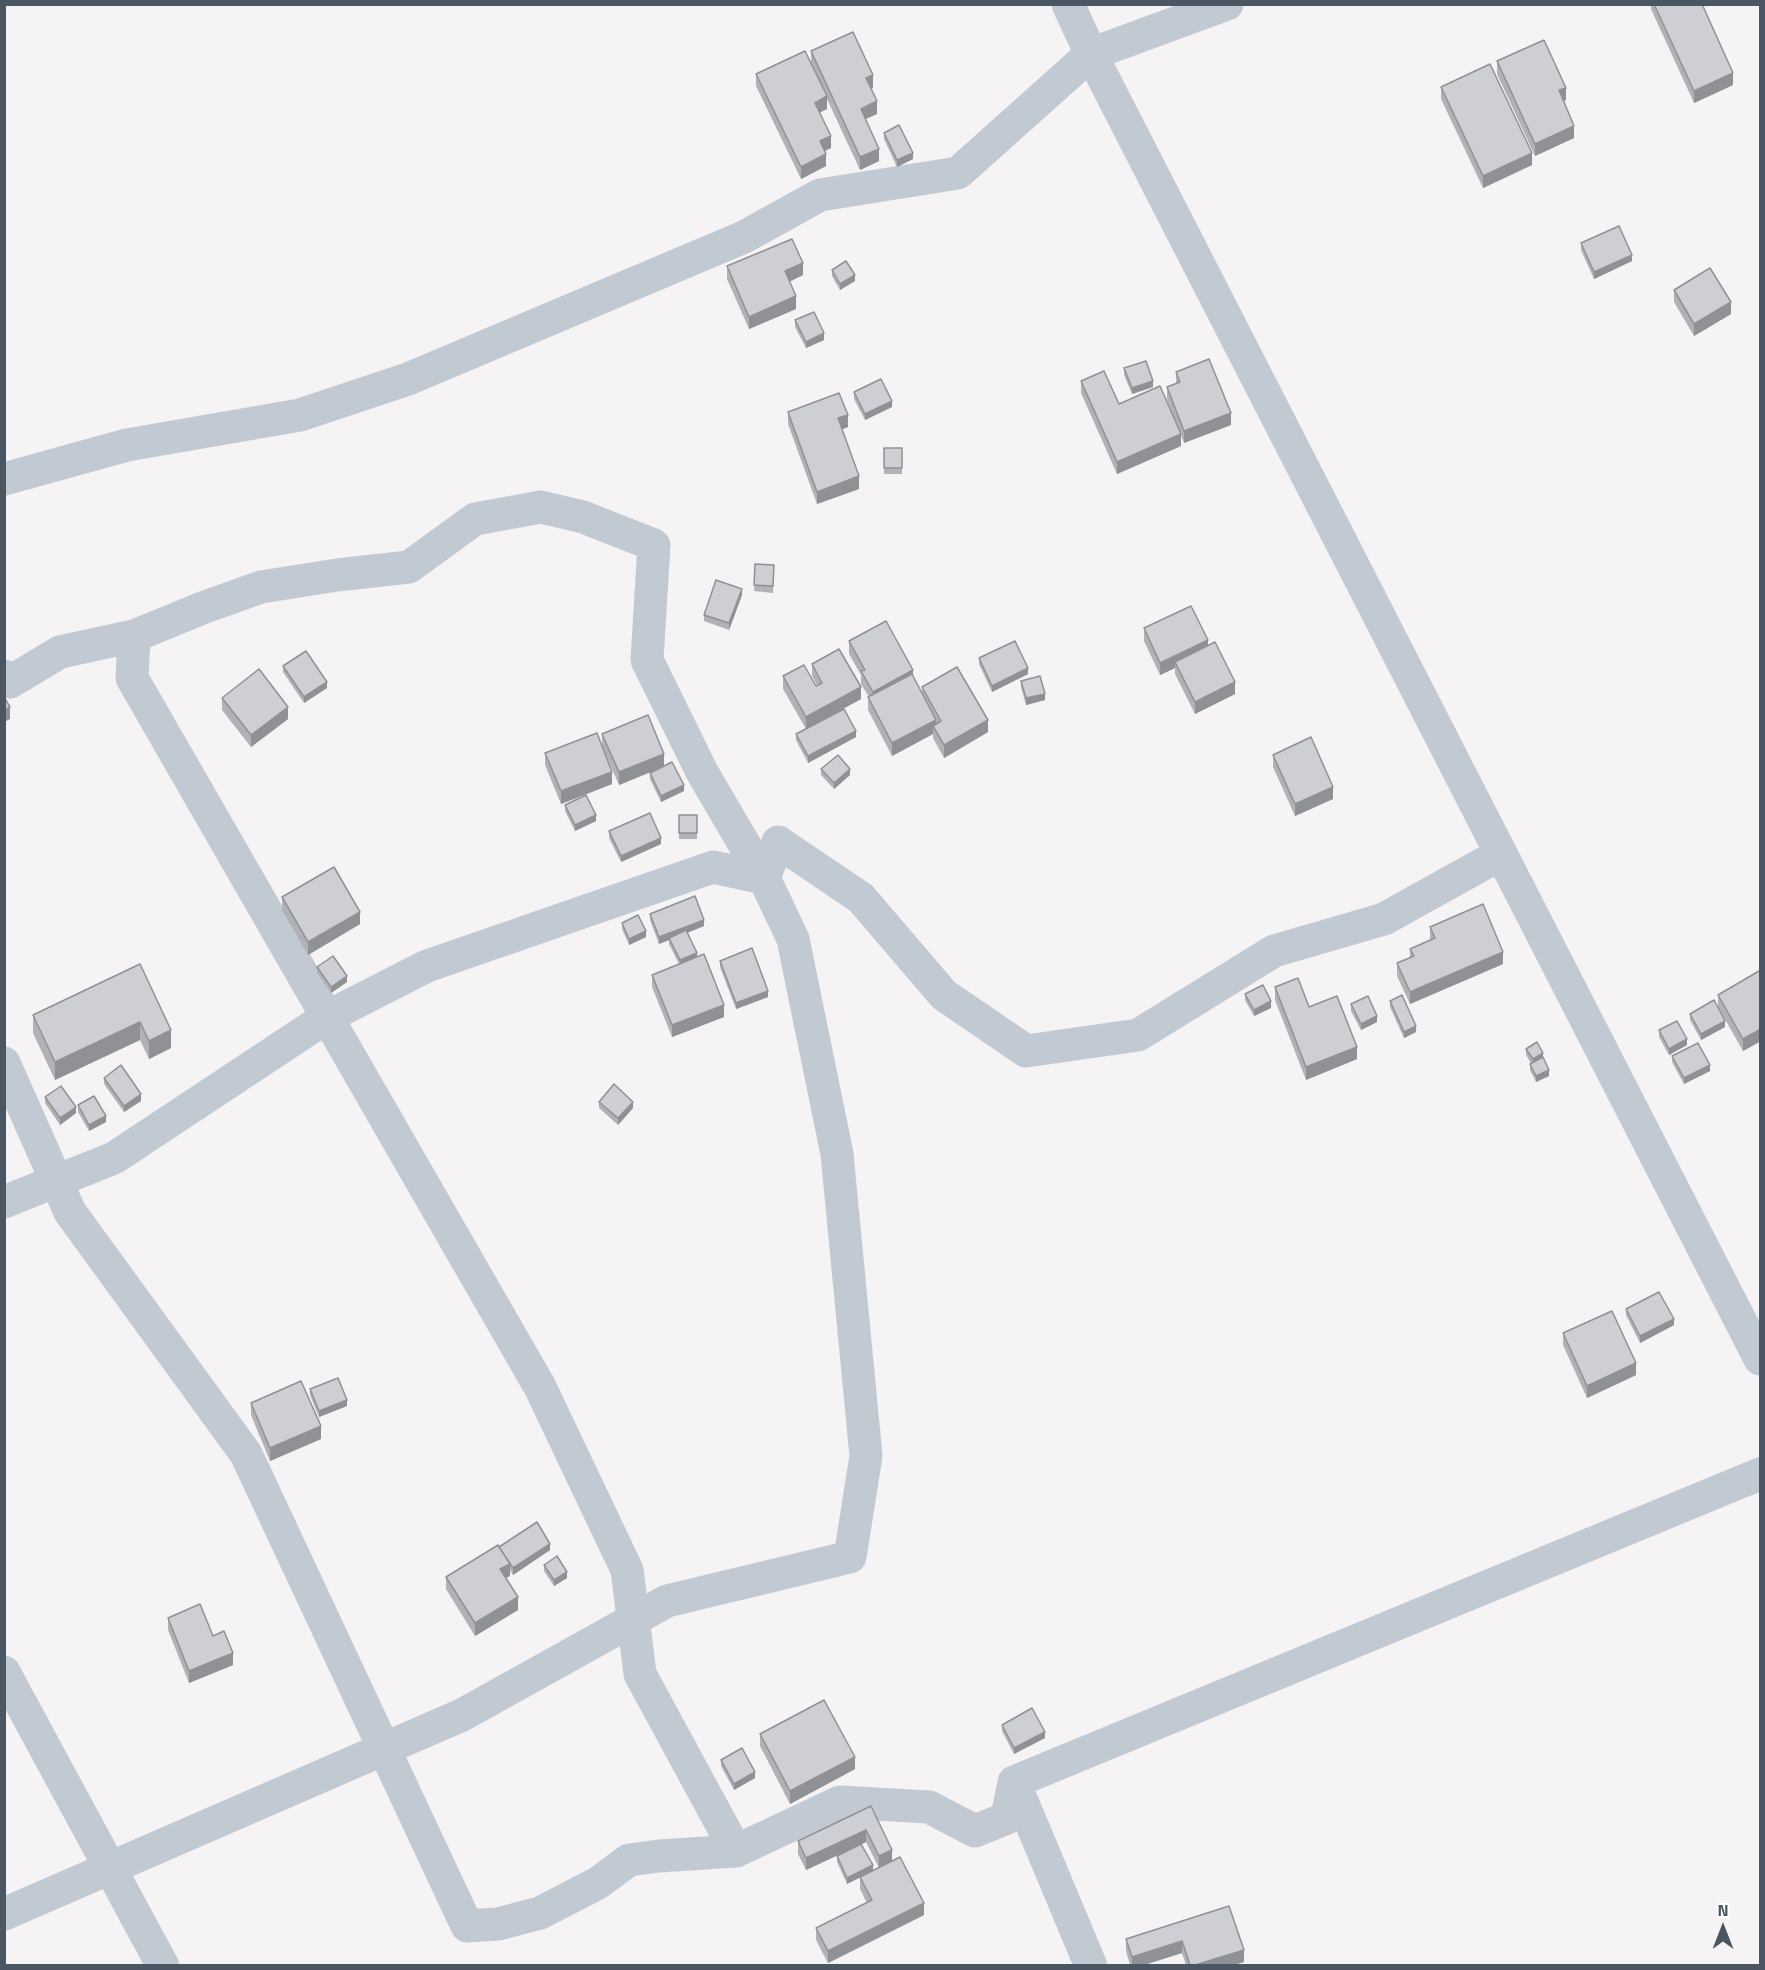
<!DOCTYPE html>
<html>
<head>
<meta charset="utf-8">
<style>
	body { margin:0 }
	#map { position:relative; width:1765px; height:1970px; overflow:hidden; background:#f5f3f3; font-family:"Titillium Web",sans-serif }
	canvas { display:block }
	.frame { position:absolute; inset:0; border:6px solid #4a5661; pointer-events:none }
	.north { position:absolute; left:1693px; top:1898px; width:60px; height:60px; -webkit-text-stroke:4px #fff; paint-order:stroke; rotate:0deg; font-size:16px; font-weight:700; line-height:24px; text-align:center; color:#4a5661 }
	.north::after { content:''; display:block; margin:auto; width:21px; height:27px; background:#4a5661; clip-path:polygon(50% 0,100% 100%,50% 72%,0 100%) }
</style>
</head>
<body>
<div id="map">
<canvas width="1765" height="1970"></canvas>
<div class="frame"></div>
<div class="north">N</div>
</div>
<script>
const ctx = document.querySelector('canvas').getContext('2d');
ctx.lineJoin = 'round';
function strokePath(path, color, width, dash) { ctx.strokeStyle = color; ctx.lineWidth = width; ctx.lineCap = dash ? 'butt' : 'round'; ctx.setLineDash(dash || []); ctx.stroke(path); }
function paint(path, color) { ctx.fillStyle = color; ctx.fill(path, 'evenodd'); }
strokePath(new Path2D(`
	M1068,4L1091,54L1760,1359
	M4,479L127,445L300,415L408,379L744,237L820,195L958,173L1091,54L1227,4
	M134,636L132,678L540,1387L627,1570L640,1674L736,1851L840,1802L929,1807L975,1831L1007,1818L1014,1782
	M4,676L10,682L60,652L134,636L205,607L261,587L337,575L409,567L475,519L541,507L583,517L654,545L647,660L702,772L764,878L778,842L861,898L944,995L1026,1051L1138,1035L1274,951L1384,919L1501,854
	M4,1063L70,1212L246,1454L467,1926L498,1924L540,1913L598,1883L629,1860L659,1856L736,1851
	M4,1202L114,1158L327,1017L427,966L713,867L764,878L793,939L837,1154L866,1456L850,1557L667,1601L462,1715L4,1914
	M4,1672L163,1966
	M1091,1966L1014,1782L1760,1474`), '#c1cad2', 33);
paint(new Path2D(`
	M1651,4H1702L1733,85L1694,103L1651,9Z
	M811,51L873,88L871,89L877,114L865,119L879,161L860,170L827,99V109L820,112L831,148L825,151L826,166L801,179L756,86V74L811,63Z
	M1497,61L1566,100L1564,101L1574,138L1535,156L1497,74Z
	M1441,87L1532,165L1483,188L1441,99Z
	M884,133L913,159L897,167L884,139Z
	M1581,243L1632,261L1594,279L1581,250Z
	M727,266L803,275L789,281L796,309L749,329L727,279Z
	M832,270L855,281L840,290L832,276Z
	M1674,290L1731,314L1694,336L1674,302Z
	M795,320L824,340L806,348L795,327Z
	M1124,368L1153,387L1132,394L1124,375Z
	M1176,372L1231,425L1184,443L1181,435V446L1117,474L1081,393V381L1119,404L1175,421L1167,399V387L1176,383Z
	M854,392L892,407L865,420L854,399Z
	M788,412L848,427L842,429L859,489L817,504L788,424Z
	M884,448H902V474H884Z
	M755,564L774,565L773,593L754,591Z
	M742,595L729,630L704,621V615Z
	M1144,628L1208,646L1235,694L1195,714L1175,674V668L1160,675L1144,641Z
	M849,641L913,677L922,692V687L988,732L944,758L933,738V734L892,756L868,710V697H869L861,684V675L849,654Z
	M979,658L1028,674L992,692L979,664Z
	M812,664L861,699L817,723L856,737L808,763L796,740V734L806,729L783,689V676L816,686L817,685L812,676Z
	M283,666L327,688L304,703L283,672Z
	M1021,681L1045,700L1026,705L1021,687Z
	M222,698L288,719L251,747L222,710Z
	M602,734L664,766L684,791L661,802L650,779V773L659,769L619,785L602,746Z
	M545,753L612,784L561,804L545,765Z
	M1273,755L1333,799L1295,816L1273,767Z
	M821,769L850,775L834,789L821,775Z
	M565,805L596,821L575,831L565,811Z
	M679,815H697V839H679Z
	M609,831L661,844L621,862L609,838Z
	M282,897L360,924L308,955L282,910Z
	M650,914L704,926L687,933L697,957L724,1017L672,1037L652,987V975L679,964L669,944V940L659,944L650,920Z
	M622,923L646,937L629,945L622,929Z
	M1430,927L1503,964L1410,1004L1397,976V963L1410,958V949L1430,940Z
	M720,961L768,997L736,1009L720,967Z
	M140,964L171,1048L149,1059L140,1040L55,1080L33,1033V1015Z
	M317,967L347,982L331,993L317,973Z
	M1761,973V1041L1743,1051L1718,1007V995Z
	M1275,987L1309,1007L1357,1059L1306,1080L1275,1000Z
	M1245,994L1271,1008L1254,1016L1245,1000Z
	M1390,1001L1416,1032L1404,1038L1390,1007Z
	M1351,1004L1377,1022L1361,1030L1351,1011Z
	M1690,1014L1725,1027L1701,1040L1690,1020Z
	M1659,1030L1687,1045L1669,1055L1659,1037Z
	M1526,1049L1543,1058L1549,1076L1536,1082L1530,1070V1064L1531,1063L1526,1055Z
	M1672,1056L1710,1071L1684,1084L1672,1062Z
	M104,1078L141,1101L124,1112L104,1084Z
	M45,1097L76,1113L60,1125L45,1103Z
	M599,1102L633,1108L618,1125L599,1108Z
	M78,1105L106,1122L89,1131L78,1112Z
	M1626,1309L1674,1325L1640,1343L1626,1315Z
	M1563,1333L1636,1375L1587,1398L1563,1345Z
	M310,1389L347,1406L319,1417L310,1395Z
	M251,1403L321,1439L270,1461L251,1415Z
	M499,1547L550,1550L513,1575L510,1570V1576L505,1578L518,1610L475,1636L446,1589V1577Z
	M544,1565L567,1578L554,1586L544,1571Z
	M168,1618L213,1636L233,1665L189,1683L168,1630Z
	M1002,1725L1045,1738L1014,1754L1002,1731Z
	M760,1734L855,1769L790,1804L760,1746Z
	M721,1760L755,1778L734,1790L721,1766Z
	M871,1806L892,1861L924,1915L828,1963L816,1940V1928L867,1903L860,1889V1877L847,1884L837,1862V1856L840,1854L806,1870L798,1854V1841ZM866,1842L879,1868L873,1871L862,1844Z
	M1229,1906L1244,1962L1233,1965H1186L1182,1953L1144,1965H1130L1126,1951V1939Z`), '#b0b2b7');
paint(new Path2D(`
	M1733,73V85L1694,103V91Z
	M873,75V88L866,91V78Z
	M1566,88V100L1559,102V90Z
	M827,96V109L815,115V103Z
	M877,101V114L861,121V109Z
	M1574,126V138L1535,156V144Z
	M831,136V148L820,153V141Z
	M879,149V161L860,170V157Z
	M913,153V159L897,167V160Z
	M1532,153V165L1483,188V176Z
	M826,154V166L801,179V167Z
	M1632,255V261L1594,279V272Z
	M803,263V275L785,284V271Z
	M855,275V281L840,290V284Z
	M796,296V309L749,329V317Z
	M1731,302V314L1694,336V324Z
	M824,333V340L806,348V342Z
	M1153,381V387L1132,394V388Z
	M892,401V407L865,420V414Z
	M1231,413V425L1184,443V431Z
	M848,415V427L838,431V418Z
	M1181,434V446L1117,474V462Z
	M859,476V489L817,504V492Z
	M742,589V595L729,630V623Z
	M1208,640V652L1175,662V668L1160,675V663Z
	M1028,668V674L992,692V686Z
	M913,670V682L873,704V692Z
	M327,682V688L304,703V697Z
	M1235,682V694L1195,714V702Z
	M861,687V699L806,729V717Z
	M1045,694V700L1026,705V698Z
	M10,707V719L4,722V710Z
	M288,707V719L251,747V735Z
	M936,720V731L933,726V734L892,756V743Z
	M988,720V732L944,758V745Z
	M856,731V737L808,763V756Z
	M664,754V766L619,785V772Z
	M850,769V775L834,789V783Z
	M612,772V784L561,804V791Z
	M684,785V791L661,802V796Z
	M1333,787V799L1295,816V804Z
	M596,815V821L575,831V825Z
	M661,838V844L621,862V856Z
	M360,912V924L308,955V942Z
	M704,920V926L659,944V937Z
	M646,931V937L629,945V939Z
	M1503,952V964L1410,1004V992Z
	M697,953V959L680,966V960Z
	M347,976V982L331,993V987Z
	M768,991V997L736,1009V1003Z
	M1271,1001V1008L1254,1016V1010Z
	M724,1005V1017L672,1037V1025Z
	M1377,1016V1022L1361,1030V1024Z
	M1725,1021V1027L1701,1040V1034Z
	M140,1022V1040L55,1080V1062Z
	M1416,1026V1032L1404,1038V1032Z
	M1761,1029V1041L1743,1051V1039Z
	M171,1030V1048L149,1059V1041Z
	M1687,1039V1045L1669,1055V1049Z
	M1357,1047V1059L1306,1080V1067Z
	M1543,1053V1059L1533,1065V1059Z
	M1710,1065V1071L1684,1084V1078Z
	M1549,1070V1076L1536,1082V1076Z
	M141,1094V1101L124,1112V1106Z
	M633,1102V1108L618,1125V1118Z
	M76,1107V1113L60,1125V1118Z
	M106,1116V1122L89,1131V1125Z
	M1674,1319V1325L1640,1343V1336Z
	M1636,1363V1375L1587,1398V1386Z
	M347,1400V1406L319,1417V1411Z
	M321,1426V1439L270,1461V1448Z
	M550,1544V1550L513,1575V1568Z
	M510,1564V1576L500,1581V1569Z
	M567,1572V1578L554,1586V1580Z
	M518,1597V1610L475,1636V1623Z
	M233,1653V1665L189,1683V1671Z
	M1045,1732V1738L1014,1754V1748Z
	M855,1757V1769L790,1804V1791Z
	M755,1772V1778L734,1790V1784Z
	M866,1830V1842L806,1870V1858Z
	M892,1850V1862L879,1868V1856Z
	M873,1865V1871L847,1884V1878Z
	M924,1903V1915L828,1963V1951Z
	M1182,1941V1953L1144,1965H1132V1957Z
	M1244,1950V1962L1233,1965H1195Z`), '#909195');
const building = new Path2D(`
	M1654,4H1702L1733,73L1694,91Z
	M853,32L873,75L866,78L877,101L861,109L879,149L860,157L811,51Z
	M1544,40L1566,88L1559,90L1574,126L1535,144L1497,61Z
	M805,51L827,96L815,103L831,136L820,141L826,154L801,167L756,74Z
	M1490,64L1532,153L1483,176L1441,87Z
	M899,125L913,153L897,160L884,133Z
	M1619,226L1632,255L1594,272L1581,243Z
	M792,239L803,263L785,271L796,296L749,317L727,266Z
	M846,261L855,275L840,284L832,270Z
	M1710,268L1731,302L1694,324L1674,290Z
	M814,312L824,333L806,342L795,320Z
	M1209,359L1231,413L1184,431L1167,387L1180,382L1176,372Z
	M1146,361L1153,381L1132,388L1124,368Z
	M1104,371L1119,404L1160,386L1181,434L1117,462L1081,381Z
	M881,379L892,401L865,414L854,392Z
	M839,393L848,415L838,418L859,476L817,492L788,412Z
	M884,448H902V468H884Z
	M755,564L774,565L773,586L754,585Z
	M716,580L742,589L729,623L704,615Z
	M1191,606L1208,640L1160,663L1144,628Z
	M886,621L913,670L873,692L861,671L865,670L849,641Z
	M1015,641L1028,668L992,686L979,658Z
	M1215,642L1235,682L1195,702L1175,662Z
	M839,649L861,687L806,717L783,676L804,665L816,686L822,683L812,664Z
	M306,651L327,682L304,697L283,666Z
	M957,667L988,720L944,745L933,726L941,721L922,687Z
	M259,669L288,707L251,735L222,698Z
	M912,674L936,720L892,743L868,697Z
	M1040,676L1045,694L1026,698L1021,681Z
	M4,697L10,707L4,710Z
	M844,709L856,731L808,756L796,734Z
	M648,715L664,754L619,772L602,734Z
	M597,733L612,772L561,791L545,753Z
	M1311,737L1333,787L1295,804L1273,755Z
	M838,755L850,769L834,783L821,769Z
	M672,762L684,785L661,796L650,773Z
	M586,795L596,815L575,825L565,805Z
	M650,813L661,838L621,856L609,831Z
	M679,815H697V833H679Z
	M334,867L360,912L308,942L282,897Z
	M695,896L704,920L659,937L650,914Z
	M1483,904L1503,952L1410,992L1397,963L1414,956L1410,949L1435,938L1430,927Z
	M638,915L646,931L629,939L622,923Z
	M686,930L697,953L680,960L669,938Z
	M752,948L768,991L736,1003L720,961Z
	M704,954L724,1005L672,1025L652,975Z
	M333,956L347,976L331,987L317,967Z
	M140,964L171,1030L149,1041L140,1022L55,1062L33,1015Z
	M1759,971L1761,973V1029L1743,1039L1718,995Z
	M1298,978L1309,1007L1337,996L1357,1047L1306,1067L1275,987Z
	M1263,985L1271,1001L1254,1010L1245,994Z
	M1402,995L1416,1026L1404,1032L1390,1001Z
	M1368,996L1377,1016L1361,1024L1351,1004Z
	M1714,1000L1725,1021L1701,1034L1690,1014Z
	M1677,1021L1687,1039L1669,1049L1659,1030Z
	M1537,1042L1543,1053L1533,1059L1526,1049Z
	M1698,1043L1710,1065L1684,1078L1672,1056Z
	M1543,1057L1549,1070L1536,1076L1530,1064Z
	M121,1065L141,1094L124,1106L104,1078Z
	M614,1084L633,1102L618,1118L599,1102Z
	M61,1086L76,1107L60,1118L45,1097Z
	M94,1096L106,1116L89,1125L78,1105Z
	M1659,1292L1674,1319L1640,1336L1626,1309Z
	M1612,1311L1636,1363L1587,1386L1563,1333Z
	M338,1378L347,1400L319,1411L310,1389Z
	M301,1381L321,1426L270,1448L251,1403Z
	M537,1522L550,1544L513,1568L499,1547Z
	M498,1545L510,1564L500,1569L518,1597L475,1623L446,1577Z
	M557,1556L567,1572L554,1580L544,1565Z
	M200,1604L213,1636L224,1631L233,1653L189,1671L168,1618Z
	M824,1700L855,1757L790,1791L760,1734Z
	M1032,1708L1045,1732L1014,1748L1002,1725Z
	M742,1748L755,1772L734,1784L721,1760Z
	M871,1806L892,1850L879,1856L866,1830L806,1858L798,1841Z
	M861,1844L873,1865L847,1878L837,1856Z
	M900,1857L924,1903L828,1951L816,1928L872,1900L860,1877Z
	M1229,1906L1244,1950L1195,1965H1190L1182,1941L1132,1957L1126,1939Z`);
paint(building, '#cdcfd5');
strokePath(building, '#909195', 1.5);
</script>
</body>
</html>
